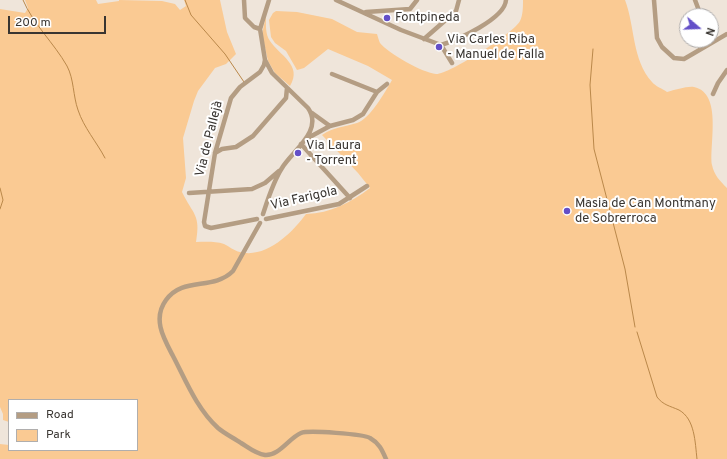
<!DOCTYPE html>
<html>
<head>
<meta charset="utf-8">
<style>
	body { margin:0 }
	#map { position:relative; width:727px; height:459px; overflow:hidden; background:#efe5da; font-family:Overpass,sans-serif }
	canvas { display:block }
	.legend { position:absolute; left:8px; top:399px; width:130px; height:52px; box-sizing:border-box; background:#fff; border:1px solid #b0aead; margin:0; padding:5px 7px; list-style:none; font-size:12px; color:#393531 }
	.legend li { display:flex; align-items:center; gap:8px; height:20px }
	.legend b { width:20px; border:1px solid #b0aead }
	.north { position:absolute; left:679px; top:8px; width:40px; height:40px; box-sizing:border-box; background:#fff; border:1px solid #b0aead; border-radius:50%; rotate:109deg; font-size:11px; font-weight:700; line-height:16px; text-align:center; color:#393531 }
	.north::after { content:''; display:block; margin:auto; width:14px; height:18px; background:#634fc8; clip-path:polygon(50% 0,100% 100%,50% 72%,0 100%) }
	.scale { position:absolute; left:8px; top:16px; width:98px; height:18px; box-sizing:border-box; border:2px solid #393531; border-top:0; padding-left:5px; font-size:12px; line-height:14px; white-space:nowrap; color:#393531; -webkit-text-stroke:3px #fff; paint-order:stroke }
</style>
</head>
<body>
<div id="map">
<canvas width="727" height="459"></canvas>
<ul class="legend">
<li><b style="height:5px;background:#b49d83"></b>Road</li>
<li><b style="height:11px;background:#faca93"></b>Park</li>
</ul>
<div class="north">N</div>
<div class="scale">200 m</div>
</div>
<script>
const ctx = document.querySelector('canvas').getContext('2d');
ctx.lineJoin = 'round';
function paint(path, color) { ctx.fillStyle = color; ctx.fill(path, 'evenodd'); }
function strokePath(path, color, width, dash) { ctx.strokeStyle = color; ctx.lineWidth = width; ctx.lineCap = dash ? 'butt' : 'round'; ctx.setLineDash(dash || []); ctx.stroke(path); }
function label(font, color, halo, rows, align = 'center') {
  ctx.font = font + ' Overpass,sans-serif'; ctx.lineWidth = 4; ctx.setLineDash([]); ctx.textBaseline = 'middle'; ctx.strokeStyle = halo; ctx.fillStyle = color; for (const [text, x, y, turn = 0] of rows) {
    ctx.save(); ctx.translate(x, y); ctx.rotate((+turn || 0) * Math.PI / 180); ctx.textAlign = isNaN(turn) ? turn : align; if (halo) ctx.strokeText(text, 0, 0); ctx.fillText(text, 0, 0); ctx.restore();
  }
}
paint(new Path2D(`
	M25,0H96L98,4L119,1V0L162,1L175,4L180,10L186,6L184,0H220L227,32L236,54L226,64L215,68L198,91L194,101L183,138L186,178L182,192C193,215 201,214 196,242C204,242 215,241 224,244C229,246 234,251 240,252C266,259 293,232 306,214C331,213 350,203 370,188L358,173L322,135C334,127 344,127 357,123C370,119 385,92 392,80L368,66L328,49L304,68L297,70L286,51L275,43L271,37L269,20L273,13L276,11L297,12L332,19L357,32L377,34C378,37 379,41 380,43C388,53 423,73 436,74C448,75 514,33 520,21C523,15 523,7 523,0H625C635,26 632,60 652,82C655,86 663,89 667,92C675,90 687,86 694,87C723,93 709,145 712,165C714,175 720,181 727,188V459H0V444L9,445V450H137V400H9V422L3,420V414L0,407V9L25,13L28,8Z
	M266,16C266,24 265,34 270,41C279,55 303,65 290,86L275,73L268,61L262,34Z`), '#faca93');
strokePath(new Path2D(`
	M23,0C33,24 54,43 67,66C74,79 73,96 78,110C84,128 96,141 105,158
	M185,0L191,15L225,54L244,82
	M593,49L590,85L594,149L625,269L635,327
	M0,188L3,200L0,209
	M637,332L657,397C663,405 670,406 679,410C695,419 695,442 697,459`), '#ba884a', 1);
strokePath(new Path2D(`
	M244,0L245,18L254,27L260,29
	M336,0L401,30L441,45L452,63
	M654,0L657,38L662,47L674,58L684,59L727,34
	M695,0L701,16
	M366,12L410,9L417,0
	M424,39L456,11L459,0
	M441,45C457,40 505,19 506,0
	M332,74L377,92
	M713,94L718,83L727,70
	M312,113L330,126
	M306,139L330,126L353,120L363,114L377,92L387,84
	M301,144L350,198
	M215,153L222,149L236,147L253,136L286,98L287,88
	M189,193L252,189L265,183L279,171
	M263,214C268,199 273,182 282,168C292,151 324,131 308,108L272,73L265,60
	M257,219L211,228L205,226L204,222L215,153L231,98L240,87L260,72L264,65L265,60L260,29L269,0
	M266,219L339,204L367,186
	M260,223L233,271C213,291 183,276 166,300C152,319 164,339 173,356C186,381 197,409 218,428C225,434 234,438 241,443C249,448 256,454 265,455C279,456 289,438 301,433C308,430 364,434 370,438C379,443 382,450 386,459`), '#b49d83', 4.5);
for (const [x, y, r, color] of [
	[387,18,4,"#634fc8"],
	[439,47,4,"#634fc8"],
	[298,153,4,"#634fc8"],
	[567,211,4,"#634fc8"]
]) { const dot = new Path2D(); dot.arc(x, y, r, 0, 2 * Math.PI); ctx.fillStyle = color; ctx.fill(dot); strokePath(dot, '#fff', 1.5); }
label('13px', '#393531', '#fff', [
	["Fontpineda",395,18],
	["Via Carles Riba",447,40],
	["- Manuel de Falla",447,55],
	["Via Laura",306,146],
	["- Torrent",306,161],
	["Masia de Can Montmany",575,204],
	["de Sobrerroca",575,219]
], 'left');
label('13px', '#393531', '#fff', [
	["Via de Pallejà",210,139,-76],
	["Via Farigola",304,199,-13]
]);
</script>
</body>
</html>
